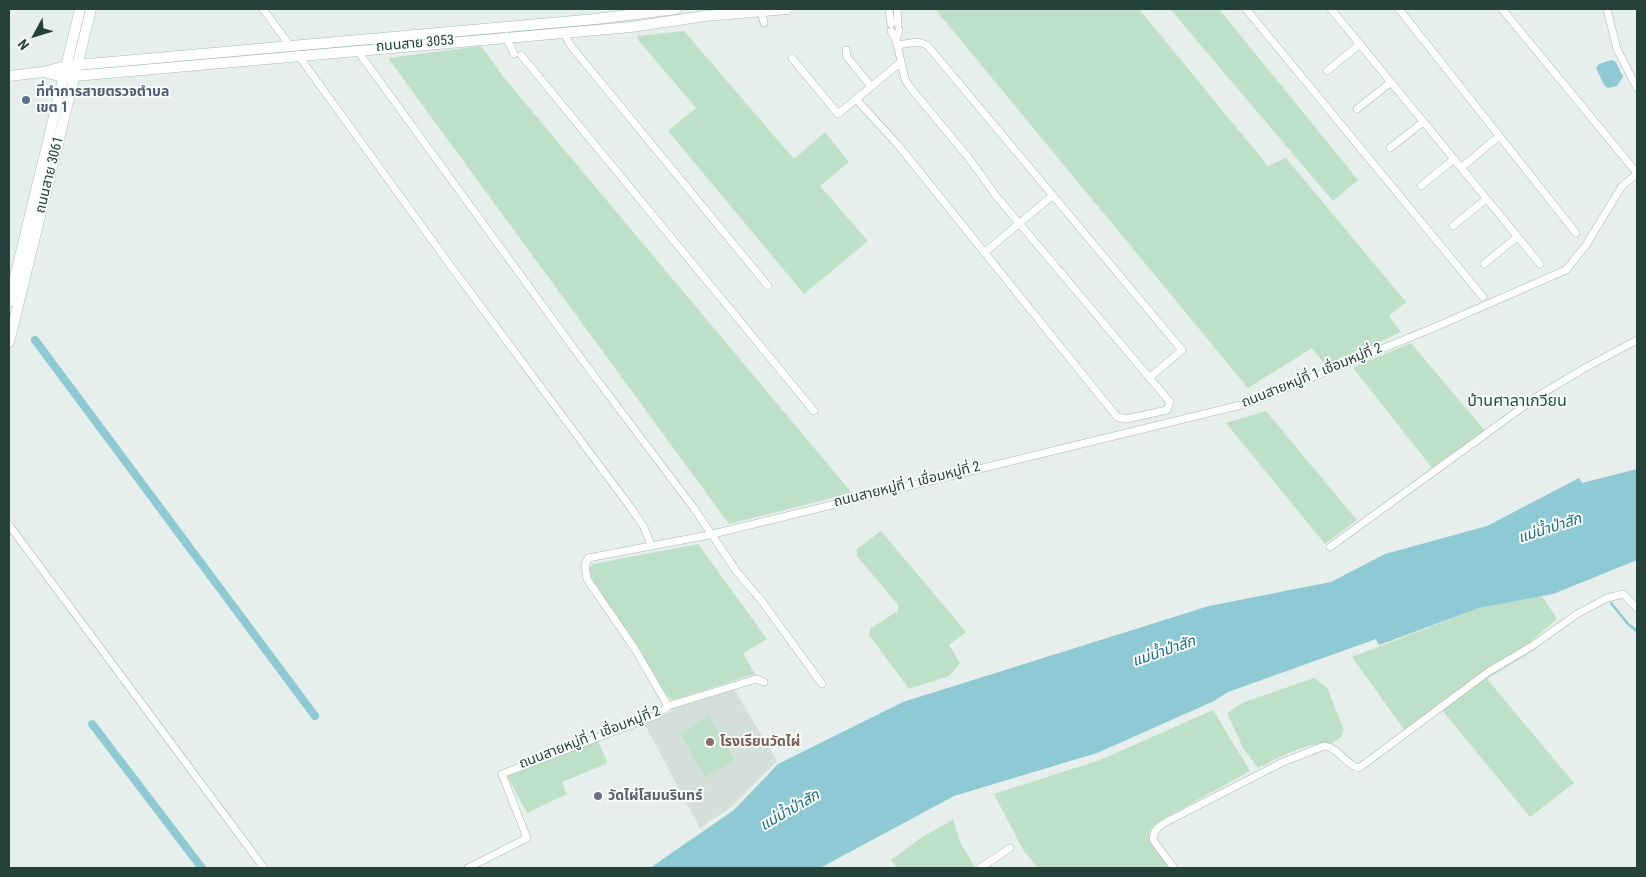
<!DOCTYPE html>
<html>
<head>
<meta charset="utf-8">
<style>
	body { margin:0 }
	#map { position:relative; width:1646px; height:877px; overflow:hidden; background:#e6efeb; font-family:"Roboto Condensed",sans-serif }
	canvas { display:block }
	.frame { position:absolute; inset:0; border:10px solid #24423a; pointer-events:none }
	.north { position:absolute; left:10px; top:10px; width:50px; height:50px; -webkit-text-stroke:4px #f7fbf9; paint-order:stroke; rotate:231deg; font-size:14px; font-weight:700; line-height:20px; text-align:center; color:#24423a }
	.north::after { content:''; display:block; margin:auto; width:18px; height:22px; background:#24423a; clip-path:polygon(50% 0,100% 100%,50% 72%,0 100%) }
</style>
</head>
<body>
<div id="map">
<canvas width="1646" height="877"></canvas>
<div class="frame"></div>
<div class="north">N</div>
</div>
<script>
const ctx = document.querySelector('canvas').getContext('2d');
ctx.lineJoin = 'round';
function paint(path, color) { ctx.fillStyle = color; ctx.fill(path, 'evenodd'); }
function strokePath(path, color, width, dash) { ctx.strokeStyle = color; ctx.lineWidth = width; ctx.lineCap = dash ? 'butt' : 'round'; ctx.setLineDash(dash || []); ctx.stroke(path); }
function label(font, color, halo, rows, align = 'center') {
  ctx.font = font + ' "Roboto Condensed","Noto Sans Thai",sans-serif'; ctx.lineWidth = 4; ctx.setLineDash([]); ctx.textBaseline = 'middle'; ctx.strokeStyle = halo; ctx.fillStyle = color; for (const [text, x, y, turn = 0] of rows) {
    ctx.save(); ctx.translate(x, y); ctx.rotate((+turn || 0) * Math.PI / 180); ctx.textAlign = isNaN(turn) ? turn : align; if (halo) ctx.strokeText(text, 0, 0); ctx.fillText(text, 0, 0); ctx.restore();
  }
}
paint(new Path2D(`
	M734,689L777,761L731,807L700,828L644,723L671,712V708Z`), '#d4dfda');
paint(new Path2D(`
	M935,9H1139L1268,166L1286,158L1406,302L1389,316L1401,332L1326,366L1312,348L1248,388Z
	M1170,9H1219L1358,180L1333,201Z
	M684,31L794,159L825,132L849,162L820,186L868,241L804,294L668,131L696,108L639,41L637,36Z
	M481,46L505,79L852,493L729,524L388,58Z
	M1411,343L1485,431L1432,468L1354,369L1356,366Z
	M1266,411L1357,520L1325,544L1226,423Z
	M881,531L966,632L949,645L960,663L949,676L909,689L869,635L871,628L898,611V605L857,556V549Z
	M698,544L767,639L743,653L755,674L673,700L668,697L591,578L589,568L593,564Z
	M1542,596L1557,619L1531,641L1536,649L1487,679L1574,783L1530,817L1442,710L1408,735L1352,657L1479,608Z
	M1314,678L1327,688L1344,730L1341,737L1331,744C1305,742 1281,757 1258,768L1243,748L1227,713L1242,703Z
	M1213,710L1250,771L1156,823L1149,831L1150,841L1170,868H1038L1023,850L994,794L1100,760Z
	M709,716L735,760L705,777L680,733Z
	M597,740L607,761L606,764L562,782L567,794L527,813L508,777L510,772Z
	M953,820L961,844L975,867L896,868L891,860L922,837Z`), '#bfe0c8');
paint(new Path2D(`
	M1611,60L1616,62L1623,77L1617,86L1608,88L1604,85L1596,68L1599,64Z
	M1637,469V560L1553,594L1479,608L1379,645L1376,639L1228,692L1214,701L1097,753L954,796L820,868H650L734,810L778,764L903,702L1209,606L1331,582L1385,554L1487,526L1579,478L1582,483Z`), '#8ec9d4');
strokePath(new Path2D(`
	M1611,603L1628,624L1637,631`), '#8ec9d4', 2.5);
strokePath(new Path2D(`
	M35,340L315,716
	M92,724L202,868`), '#8ec9d4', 8);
const street = new Path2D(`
	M263,9L291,47
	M889,9L891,24
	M897,9L898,24
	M1246,9L1483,297
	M1331,9L1540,264
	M1399,9L1576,233
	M1502,9L1637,173
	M1607,9L1617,49L1637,88
	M761,11L764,23
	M563,32L571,46L768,286
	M506,36L514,54
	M896,40L899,30
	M897,45L918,42L927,45L1182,350L1149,378
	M357,50L583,361L693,507L737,572L761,600L822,684
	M846,50L847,57L871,86
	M298,55L450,265L631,508L644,527L651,545
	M521,55L814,411
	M792,58L838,114L901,62
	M1327,71L1360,44
	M856,99L898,145L1117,417L1126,419L1167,410L1170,402L997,197L968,157L909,86L905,79L896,40L891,31
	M1357,109L1391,82
	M1390,148L1423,122
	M1461,168L1499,136
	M1421,186L1454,159
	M1453,226L1486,199
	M984,253L1053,195
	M1484,264L1517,237
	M9,525L264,868
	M1330,547L1538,396L1585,368L1637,340
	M668,706L756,679L764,682
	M468,868L527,838L502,774L657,715L668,706L635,649L587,579L585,565L588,558L709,535L1249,403L1433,328L1566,270L1586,245L1622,186L1637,174
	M980,868L1010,848
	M1174,868L1153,840C1154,829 1159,826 1168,821L1283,762L1324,746C1340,748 1344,764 1359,768L1488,672L1532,646L1577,614L1607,598L1623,594L1637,608`);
const secondary = new Path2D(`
	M43,72L63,77L631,27L705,16L787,9
	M9,76L43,72L66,66L596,19L676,9
	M9,302L80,9
	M9,342L91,9`);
strokePath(street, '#a8b8b2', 8);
strokePath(secondary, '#a4bbb3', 11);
strokePath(street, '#fff', 7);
strokePath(secondary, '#fff', 10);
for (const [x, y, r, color] of [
	[26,100,5,"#5c6f8a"],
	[710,742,5,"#8d6e63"],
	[598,796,5,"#6b7280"]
]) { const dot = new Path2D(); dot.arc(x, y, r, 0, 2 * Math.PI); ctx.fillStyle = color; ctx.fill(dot); strokePath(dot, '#f7fbf9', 2); }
label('14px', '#24423a', '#f7fbf9', [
	["ถนนสาย 3053",415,44,-5],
	["ถนนสาย 3061",50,175,-76],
	["ถนนสายหมู่ที่ 1 เชื่อมหมู่ที่ 2",1312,376,-22],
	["ถนนสายหมู่ที่ 1 เชื่อมหมู่ที่ 2",907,485,-14],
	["ถนนสายหมู่ที่ 1 เชื่อมหมู่ที่ 2",590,738,-21]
]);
label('bold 14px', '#4e5e75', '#f7fbf9', [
	["ที่ทำการสายตรวจตำบล",36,92],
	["เขต 1",36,108]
], 'left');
label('bold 14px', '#785e54', '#f7fbf9', [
	["โรงเรียนวัดไผ่",720,742]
], 'left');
label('bold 14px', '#5b616d', '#f7fbf9', [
	["วัดไผ่โสมนรินทร์",608,796]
], 'left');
label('italic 15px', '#1c6f80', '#f7fbf9', [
	["แม่น้ำป่าสัก",1550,529,-18],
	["แม่น้ำป่าสัก",1164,652,-19],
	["แม่น้ำป่าสัก",790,811,-30]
]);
label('16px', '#1f5548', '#f7fbf9', [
	["บ้านศาลาเกวียน",1517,402]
]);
</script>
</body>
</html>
